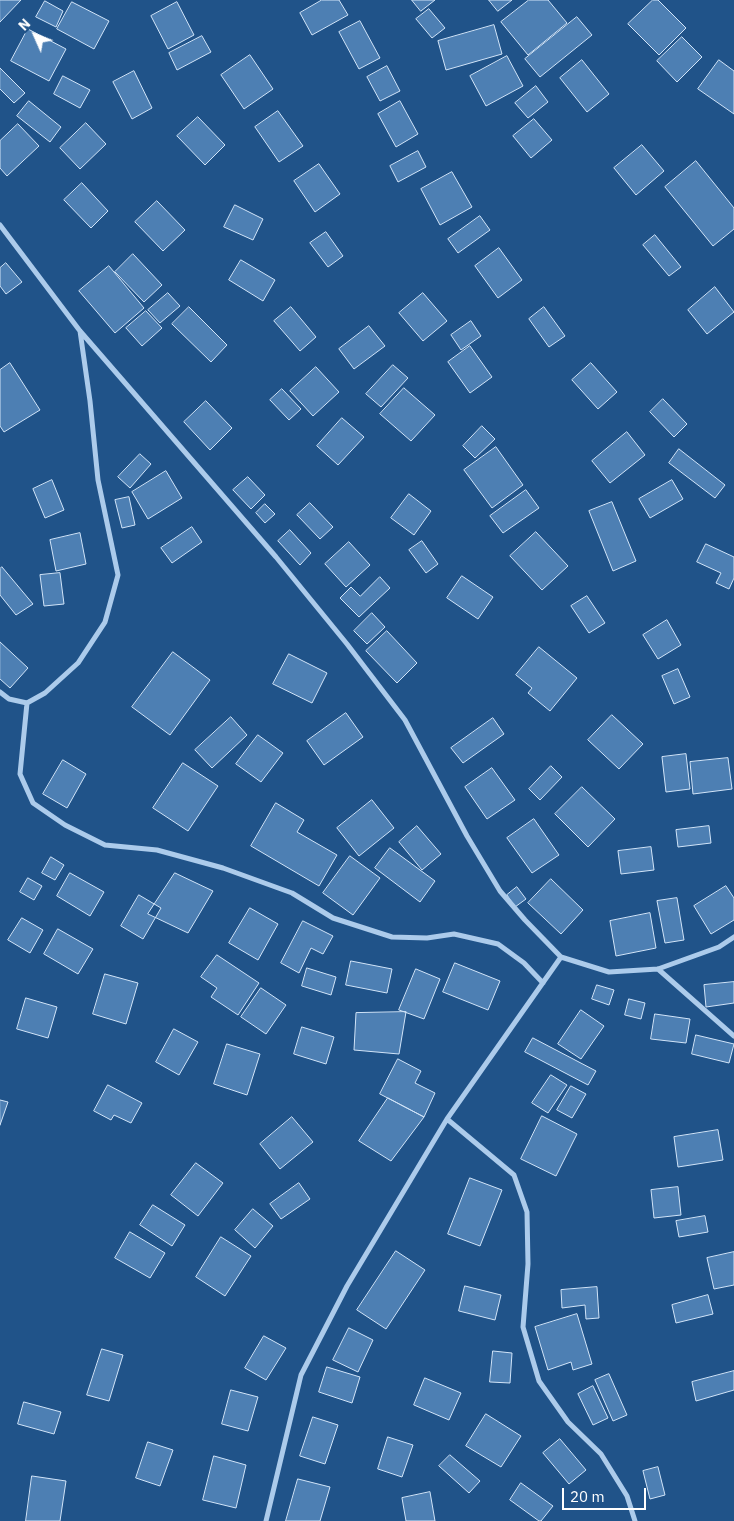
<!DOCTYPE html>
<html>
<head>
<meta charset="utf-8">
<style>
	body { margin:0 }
	#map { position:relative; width:734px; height:1521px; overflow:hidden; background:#205389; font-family:"IBM Plex Sans",sans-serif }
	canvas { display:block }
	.north { position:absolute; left:10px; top:10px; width:50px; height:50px; -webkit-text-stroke:4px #205389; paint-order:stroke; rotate:314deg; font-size:14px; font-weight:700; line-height:20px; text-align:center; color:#fff }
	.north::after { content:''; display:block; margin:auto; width:18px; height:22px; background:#fff; clip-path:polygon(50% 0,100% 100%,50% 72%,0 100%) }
	.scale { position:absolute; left:562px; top:1488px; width:84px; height:22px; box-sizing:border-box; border:2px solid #fff; border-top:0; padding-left:6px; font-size:15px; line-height:18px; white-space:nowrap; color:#fff; -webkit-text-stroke:4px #205389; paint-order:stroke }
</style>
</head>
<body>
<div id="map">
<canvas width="734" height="1521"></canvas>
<div class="north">N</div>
<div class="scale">20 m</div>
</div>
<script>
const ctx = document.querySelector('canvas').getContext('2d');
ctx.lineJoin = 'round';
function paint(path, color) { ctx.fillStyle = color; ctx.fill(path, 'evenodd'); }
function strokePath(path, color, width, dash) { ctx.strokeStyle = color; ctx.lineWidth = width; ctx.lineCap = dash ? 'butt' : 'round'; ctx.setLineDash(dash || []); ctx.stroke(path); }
const building = new Path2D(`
	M0,0H21L0,22Z
	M322,0H339L348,15L312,35L300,13Z
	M412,0H435L421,11Z
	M489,0H512L498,11Z
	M529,0H548L567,23L528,55L501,22Z
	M653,0H658L686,28L659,55L628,24Z
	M45,1L63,11L56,27L36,17Z
	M72,2L109,21L94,49L57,29Z
	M177,2L194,35L168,49L151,16Z
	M429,9L445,28L432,38L416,19Z
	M577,17L592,35L540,77L525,59Z
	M360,21L380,58L359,69L339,32Z
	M494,25L502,54L446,70L438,41Z
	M28,29L66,49L49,81L11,61Z
	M202,36L211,52L177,70L169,53Z
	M682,37L702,57L677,82L657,61Z
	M250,55L273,89L244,109L221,75Z
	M507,56L523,86L486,106L470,76Z
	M582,60L609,94L587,112L560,78Z
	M719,60L734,71V114L698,89Z
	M387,66L400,91L380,101L367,77Z
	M0,68L25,93L14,103L0,89Z
	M134,71L152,108L132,119L113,82Z
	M63,76L90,90L80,108L54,94Z
	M536,86L548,102L528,118L515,103Z
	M29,101L61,127L50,142L17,116Z
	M400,101L418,134L396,147L378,114Z
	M278,111L303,146L279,162L255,127Z
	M198,117L225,145L205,165L177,136Z
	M534,119L552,140L531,158L513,136Z
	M86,123L106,144L80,169L60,148Z
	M18,124L39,146L7,176L0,168V141Z
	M642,145L664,171L636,195L614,168Z
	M418,151L426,167L398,182L390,166Z
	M696,161L734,208V229L713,246L665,187Z
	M319,164L340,194L315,212L294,181Z
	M452,172L472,207L440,225L421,189Z
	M82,183L108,211L91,228L64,200Z
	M157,201L185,230L163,251L135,222Z
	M235,205L263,219L253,240L224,227Z
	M480,216L490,230L458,253L448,239Z
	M326,232L343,256L328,267L310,243Z
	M655,235L681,267L669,276L643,245Z
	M499,248L522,280L498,298L475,266Z
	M133,254L162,285L144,302L115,272Z
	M241,260L275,280L263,301L229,280Z
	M6,263L22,282L6,294L0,286V268Z
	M109,266L144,308L115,333L79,291Z
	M715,287L734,312L707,334L688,310Z
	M168,293L180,306L160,323L148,310Z
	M423,293L447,321L423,341L399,313Z
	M189,307L227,345L211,362L172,324Z
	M291,307L316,337L300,351L274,321Z
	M544,307L565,336L549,347L529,319Z
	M146,311L162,328L142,346L126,328Z
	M471,321L481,336L461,350L451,335Z
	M369,326L385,346L354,369L339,349Z
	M470,346L492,377L470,393L448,362Z
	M10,363L40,410L4,432L0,426V370Z
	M591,363L617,392L598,409L572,380Z
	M393,365L408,378L381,407L366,394Z
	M316,367L339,392L313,416L290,391Z
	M404,388L435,415L411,441L380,414Z
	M282,389L301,409L289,420L270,400Z
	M663,399L687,424L674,437L650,412Z
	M206,401L232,428L210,450L184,422Z
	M342,418L364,437L338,465L317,446Z
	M482,426L495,439L475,458L463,446Z
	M627,432L645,455L610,483L592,461Z
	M496,447L523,485L492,508L464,470Z
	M679,449L725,485L715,498L669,463Z
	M140,454L151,464L130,488L118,477Z
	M166,471L182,498L148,519L132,492Z
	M248,477L265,495L251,509L233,490Z
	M52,480L64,510L45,518L33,489Z
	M672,480L683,499L650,518L639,499Z
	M526,490L539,508L503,533L490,516Z
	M409,494L431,511L414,535L391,518Z
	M129,497L135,525L122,528L115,500Z
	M612,502L636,561L613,571L589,511Z
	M310,503L333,527L320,539L297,515Z
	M265,504L275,514L265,523L256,513Z
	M192,527L202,542L172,563L161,548Z
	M290,530L311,553L300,565L278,541Z
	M536,532L568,566L542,590L510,556Z
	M80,533L86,564L56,571L50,540Z
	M422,541L438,564L426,573L409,550Z
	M349,542L370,565L346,587L325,564Z
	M706,544L734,557V578L729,589L716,583L721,573L697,562Z
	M2,567L33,604L16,615L0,595V569Z
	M60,573L64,604L44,606L40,575Z
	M462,576L493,597L478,619L447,598Z
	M380,577L390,588L359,617L340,598L351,587L360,596Z
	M587,596L605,623L589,633L571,606Z
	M372,613L385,627L367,644L354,631Z
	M667,620L681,645L658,659L643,635Z
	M387,631L417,663L397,683L366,651Z
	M0,642L28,668L10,688L0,679Z
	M539,647L577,678L550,711L528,693L532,688L516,675Z
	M173,652L210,680L170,735L132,707Z
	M289,654L327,673L312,703L273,684Z
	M678,669L690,697L674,704L662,676Z
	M346,713L363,737L324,765L307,741Z
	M612,715L643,744L619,769L588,740Z
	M231,717L247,735L212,768L195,750Z
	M493,718L504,734L463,763L451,748Z
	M258,735L283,753L261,782L236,764Z
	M686,754L690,789L666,792L662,757Z
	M728,758L732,789L693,794L690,762Z
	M63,760L86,774L67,808L43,794Z
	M183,763L218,786L188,831L153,808Z
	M551,766L562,777L540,800L529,789Z
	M492,768L515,800L487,819L465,787Z
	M582,787L615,819L588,847L555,814Z
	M372,800L394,828L359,856L337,828Z
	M276,803L304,820L297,832L337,855L319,886L251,846Z
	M534,819L559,855L532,873L507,838Z
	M417,826L441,854L422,870L399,842Z
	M709,826L711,843L678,847L676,830Z
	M651,847L654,870L621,874L618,851Z
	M390,848L435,881L420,902L375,868Z
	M350,856L380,878L353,915L323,893Z
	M51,857L64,865L55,880L42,873Z
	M70,873L104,892L90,916L57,896Z
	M175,873L213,891L188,933L148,914Z
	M28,878L42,886L34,900L20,892Z
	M551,879L583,910L561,934L528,903Z
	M726,886L734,898V920L711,934L694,906Z
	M517,887L526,899L515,907L507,895Z
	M139,895L161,908L143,939L121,926Z
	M677,898L684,940L665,943L657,901Z
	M250,908L278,924L258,960L229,943Z
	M650,913L656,948L616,956L610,921Z
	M22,918L43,930L30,953L8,940Z
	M303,921L333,936L323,954L311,948L299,973L281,963Z
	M58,929L93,949L78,974L44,954Z
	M217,955L259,983L238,1015L211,997L217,988L201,977Z
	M351,961L392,969L387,993L346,985Z
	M455,963L500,981L488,1010L443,992Z
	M307,968L336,977L331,995L302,986Z
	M416,969L440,979L424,1019L399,1010Z
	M105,974L138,983L126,1024L93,1014Z
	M734,982V1003L706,1007L704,985Z
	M597,985L614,990L609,1005L592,999Z
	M261,988L286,1005L266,1034L241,1017Z
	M26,998L57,1007L48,1038L17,1029Z
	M629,999L645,1003L641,1019L625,1015Z
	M581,1010L604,1026L581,1059L558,1044Z
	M406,1012L399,1054L354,1050L356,1013Z
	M655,1014L690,1019L686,1043L651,1039Z
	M302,1027L334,1037L326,1064L294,1054Z
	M174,1029L198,1042L179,1075L156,1062Z
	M696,1035L734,1044L729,1063L692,1054Z
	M533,1038L596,1071L588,1085L525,1052Z
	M227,1044L260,1054L247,1095L214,1084Z
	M398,1059L421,1071L415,1083L435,1093L424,1117L380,1094Z
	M551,1075L567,1085L548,1113L532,1103Z
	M108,1085L142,1103L131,1123L114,1115L111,1120L94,1111Z
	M571,1086L586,1094L572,1118L557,1110Z
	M388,1098L424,1117L391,1161L359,1141Z
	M0,1100L8,1102L0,1125Z
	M542,1116L577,1134L556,1176L521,1159Z
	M292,1117L313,1142L280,1169L260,1144Z
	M718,1130L723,1160L678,1167L674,1137Z
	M196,1163L223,1183L198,1216L171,1195Z
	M470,1178L502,1190L480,1246L448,1234Z
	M299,1183L310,1199L281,1219L270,1204Z
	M678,1187L681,1215L654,1218L651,1190Z
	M153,1205L185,1225L172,1246L140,1225Z
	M253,1209L273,1226L255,1248L235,1230Z
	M705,1216L708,1232L679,1237L676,1221Z
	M130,1232L165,1253L150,1278L115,1258Z
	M221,1237L251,1256L225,1296L196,1277Z
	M396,1251L425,1270L386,1329L357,1310Z
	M734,1252V1285L714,1289L707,1258Z
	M465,1286L501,1295L495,1320L459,1311Z
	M597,1287L599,1318L586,1319L585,1305L562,1308L561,1290Z
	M708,1295L713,1314L676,1323L672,1305Z
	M577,1314L592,1364L573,1370L571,1362L548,1370L535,1327Z
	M349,1328L373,1340L358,1372L333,1360Z
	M264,1336L286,1348L266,1380L245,1368Z
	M102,1349L123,1355L109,1401L87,1395Z
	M493,1351L512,1353L510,1383L490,1382Z
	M327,1367L360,1377L352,1403L319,1392Z
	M734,1371V1390L696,1401L692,1382Z
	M609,1374L627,1415L613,1421L595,1380Z
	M425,1378L461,1393L449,1420L414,1405Z
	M593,1386L608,1418L593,1425L578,1394Z
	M231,1390L258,1397L248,1431L222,1424Z
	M24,1402L61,1412L54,1434L18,1424Z
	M486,1414L521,1436L501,1467L466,1446Z
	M313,1417L338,1425L325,1464L300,1456Z
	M388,1437L413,1445L402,1477L378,1469Z
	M560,1439L586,1470L569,1484L543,1453Z
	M148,1442L173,1450L160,1486L136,1478Z
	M450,1455L480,1481L469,1493L439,1466Z
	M214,1456L246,1465L236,1508L203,1500Z
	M658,1467L665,1495L650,1499L643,1471Z
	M32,1476L66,1481L60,1521H26Z
	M298,1479L330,1487L320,1521H286Z
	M521,1483L553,1506L541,1521H539L510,1500Z
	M430,1492L435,1521H406L402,1498Z`);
paint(building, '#4d7fb3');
strokePath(building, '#d1e4f8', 1);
strokePath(new Path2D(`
	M0,225L80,331L276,557L347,644L405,720L467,836L500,891L525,920L561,957L609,972L658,969L719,947L734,937
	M0,692L9,699L27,703L45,693L78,663L105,622L118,575L98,480L90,401L80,331
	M27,703L20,774L33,803L65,825L105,845L157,850L223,868L292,893L333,918L392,937L427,938L454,934L498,944L524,963L543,983
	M658,969L734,1036
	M447,1119L514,1175L527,1212L528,1264L523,1327L539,1381L568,1422L601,1454L627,1496L635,1521
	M266,1521L301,1375L347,1286L447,1119L561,957`), '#accbeb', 5);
</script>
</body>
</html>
